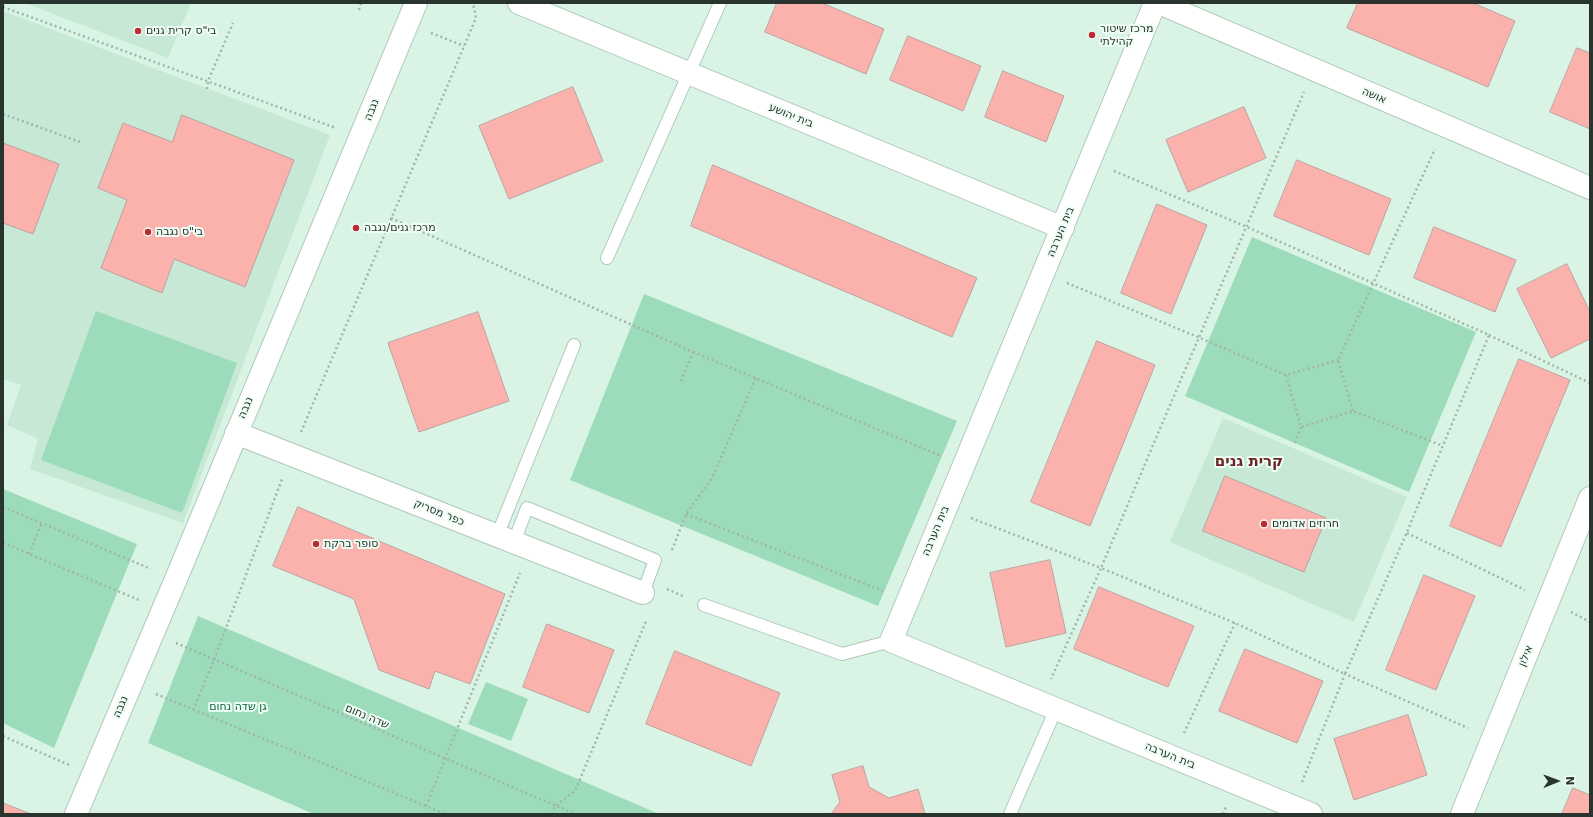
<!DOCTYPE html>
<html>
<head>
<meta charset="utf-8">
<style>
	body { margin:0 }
	#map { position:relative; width:1593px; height:817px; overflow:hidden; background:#d9f4e5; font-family:"DejaVu Sans",sans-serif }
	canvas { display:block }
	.frame { position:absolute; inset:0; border:4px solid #2a342e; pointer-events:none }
	.north { position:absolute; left:1537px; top:761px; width:40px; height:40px; -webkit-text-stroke:3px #eefef5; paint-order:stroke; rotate:89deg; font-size:11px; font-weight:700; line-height:16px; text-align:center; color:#2a342e }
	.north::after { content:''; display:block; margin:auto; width:14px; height:18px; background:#2a342e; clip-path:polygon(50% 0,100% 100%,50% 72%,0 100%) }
</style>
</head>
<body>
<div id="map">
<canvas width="1593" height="817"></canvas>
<div class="frame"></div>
<div class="north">N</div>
</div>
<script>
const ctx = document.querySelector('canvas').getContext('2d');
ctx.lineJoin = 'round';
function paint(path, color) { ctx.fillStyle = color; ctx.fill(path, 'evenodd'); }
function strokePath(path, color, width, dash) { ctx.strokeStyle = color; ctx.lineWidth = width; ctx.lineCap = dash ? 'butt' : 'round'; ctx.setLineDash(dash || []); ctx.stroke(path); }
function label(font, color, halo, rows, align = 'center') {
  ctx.font = font + ' "DejaVu Sans","Noto Sans Hebrew",sans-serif'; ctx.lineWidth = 4; ctx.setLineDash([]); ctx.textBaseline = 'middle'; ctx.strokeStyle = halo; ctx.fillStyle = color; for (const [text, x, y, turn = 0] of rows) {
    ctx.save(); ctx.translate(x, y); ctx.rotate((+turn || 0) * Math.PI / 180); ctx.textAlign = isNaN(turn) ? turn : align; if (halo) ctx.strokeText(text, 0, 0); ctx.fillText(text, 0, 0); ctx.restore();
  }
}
paint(new Path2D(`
	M25,3H191L168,58Z
	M3,11L330,135L183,523L30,469L38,439L7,425L21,385L3,379Z
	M1223,418L1407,497L1354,622L1170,542Z`), '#c6e8d5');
paint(new Path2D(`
	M1252,237L1476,332L1409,492L1185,396Z
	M644,294L957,421L878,606L570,480Z
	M96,311L237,363L182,513L41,460Z
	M3,489L137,544L54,748L3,723Z
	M198,616L659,814H314L148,743Z
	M486,682L528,699L511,741L468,724Z`), '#9ddcba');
const building = new Path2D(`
	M777,3H822L884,29L866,74L765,32Z
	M1358,3H1473L1515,21L1488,87L1347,28Z
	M908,36L981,66L963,111L890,80Z
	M1577,48L1590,53V129L1550,112Z
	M1003,71L1064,96L1046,142L985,117Z
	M573,87L603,161L509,199L479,126Z
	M1244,107L1266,158L1188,192L1166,140Z
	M182,115L294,160L245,287L174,259L162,293L101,268L127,200L98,188L123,123L172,142Z
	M3,143L59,164L33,234L3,223Z
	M1297,160L1391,199L1369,255L1274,216Z
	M713,165L977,278L952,337L691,226Z
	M1157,204L1207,225L1171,314L1121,293Z
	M1434,227L1516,260L1495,312L1414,278Z
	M1567,264L1590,312V339L1551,358L1517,289Z
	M478,312L509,401L419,432L388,343Z
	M1097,341L1155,365L1090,526L1031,502Z
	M1519,359L1570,380L1501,547L1450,526Z
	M1225,476L1326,518L1304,572L1203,531Z
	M298,507L505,594L470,684L435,671L429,689L379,670L354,599L273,566Z
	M1050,560L1066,633L1006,647L990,573Z
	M1424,575L1475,596L1436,690L1386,670Z
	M1099,587L1194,626L1168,687L1074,649Z
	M547,624L614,650L589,713L523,687Z
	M1245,649L1323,681L1297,743L1219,711Z
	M675,651L780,693L751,766L646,724Z
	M1408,715L1427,775L1354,800L1334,739Z
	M863,766L869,787L889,798L918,789L925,814H831L840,802L832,775Z
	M1573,788L1590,795V814H1562Z
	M3,803L31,814H3Z`);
paint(building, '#fcb2ac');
strokePath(building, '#bea19f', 1);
const service = new Path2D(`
	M607,258L720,3
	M497,536L574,345
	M514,542L527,508L655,560L643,593
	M704,605L842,654L891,641
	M1010,814L1056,709`);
const minor = new Path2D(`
	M519,3L1063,228
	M1155,3L891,641L1311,814
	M1159,3L1590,188
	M236,433L643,593
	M1462,814L1590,498`);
const tertiary = new Path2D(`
	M76,814L176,579L416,3`);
strokePath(service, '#afc8ba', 14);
strokePath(minor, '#afc8ba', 24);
strokePath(tertiary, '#afc8ba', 24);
strokePath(new Path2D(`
	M3,7L336,128
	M359,10L361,3
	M431,33L464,46
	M207,89L208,81L233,23
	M3,114L83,143
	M1114,171L1247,227L1489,335L1407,532L1345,674L1235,623L1101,568C1168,409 1236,251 1304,92
	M391,218L693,352L681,381
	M1067,283L1198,337L1286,375L1338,360
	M1489,335L1590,383
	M693,352L941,456
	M1286,375L1301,427L1353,411L1443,446
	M1353,411L1338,360L1435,149
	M301,432L476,18L473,3
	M1295,443L1301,427
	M3,507L151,569
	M686,514L883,591
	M971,518L1101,568L1051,679
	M1407,533L1525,590
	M3,543L139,600
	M672,550L686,514L712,478L756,378
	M29,554L42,523
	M667,589L685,597
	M1571,612L1590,622
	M176,643L575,814
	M156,694L445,814
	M193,710L214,660L282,479
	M1184,733L1235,623
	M3,736L69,765
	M1302,782L1345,674L1468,728
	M426,806L520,573
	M552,814L555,806L575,791L647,619
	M1223,814L1226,807`), '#a0b5a9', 2.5, [2, 3]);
strokePath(service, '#fff', 12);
strokePath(minor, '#fff', 22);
strokePath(tertiary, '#fff', 22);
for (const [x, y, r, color] of [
	[138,31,4,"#bc2c33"],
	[1092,35,4,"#bc2c33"],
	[356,228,4,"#bc2c33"],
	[148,232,4,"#bc2c33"],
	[1264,524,4,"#bc2c33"],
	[316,544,4,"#bc2c33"]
]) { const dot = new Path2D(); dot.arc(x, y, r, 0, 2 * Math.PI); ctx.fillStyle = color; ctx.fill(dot); strokePath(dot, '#eefef5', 1.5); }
label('11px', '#2a342e', '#eefef5', [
	["מרכז שיטור",1100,29],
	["קהילתי",1100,42],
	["בי\"ס קרית גנים",146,31],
	["מרכז גנים/נגבה",364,228],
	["בי\"ס נגבה",156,232],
	["חרוזים אדומים",1272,524],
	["סופר ברקת",324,544]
], 'left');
label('11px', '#2a342e', '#eefef5', [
	["אושה",1374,96,23],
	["נגבה",372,110,-68],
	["בית יהושע",791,116,22],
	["בית הערבה",1061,232,-67],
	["נגבה",246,408,-67],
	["כפר מסריק",439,513,22],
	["בית הערבה",936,531,-67],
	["אילון",1526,656,-68],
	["נגבה",121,707,-67],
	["שדה נחום",367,717,23],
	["בית הערבה",1170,756,22]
]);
label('11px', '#0a6140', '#eefef5', [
	["גן שדה נחום",238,707]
]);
label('bold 15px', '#6a2424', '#eefef5', [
	["קרית גנים",1249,462]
]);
</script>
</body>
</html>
